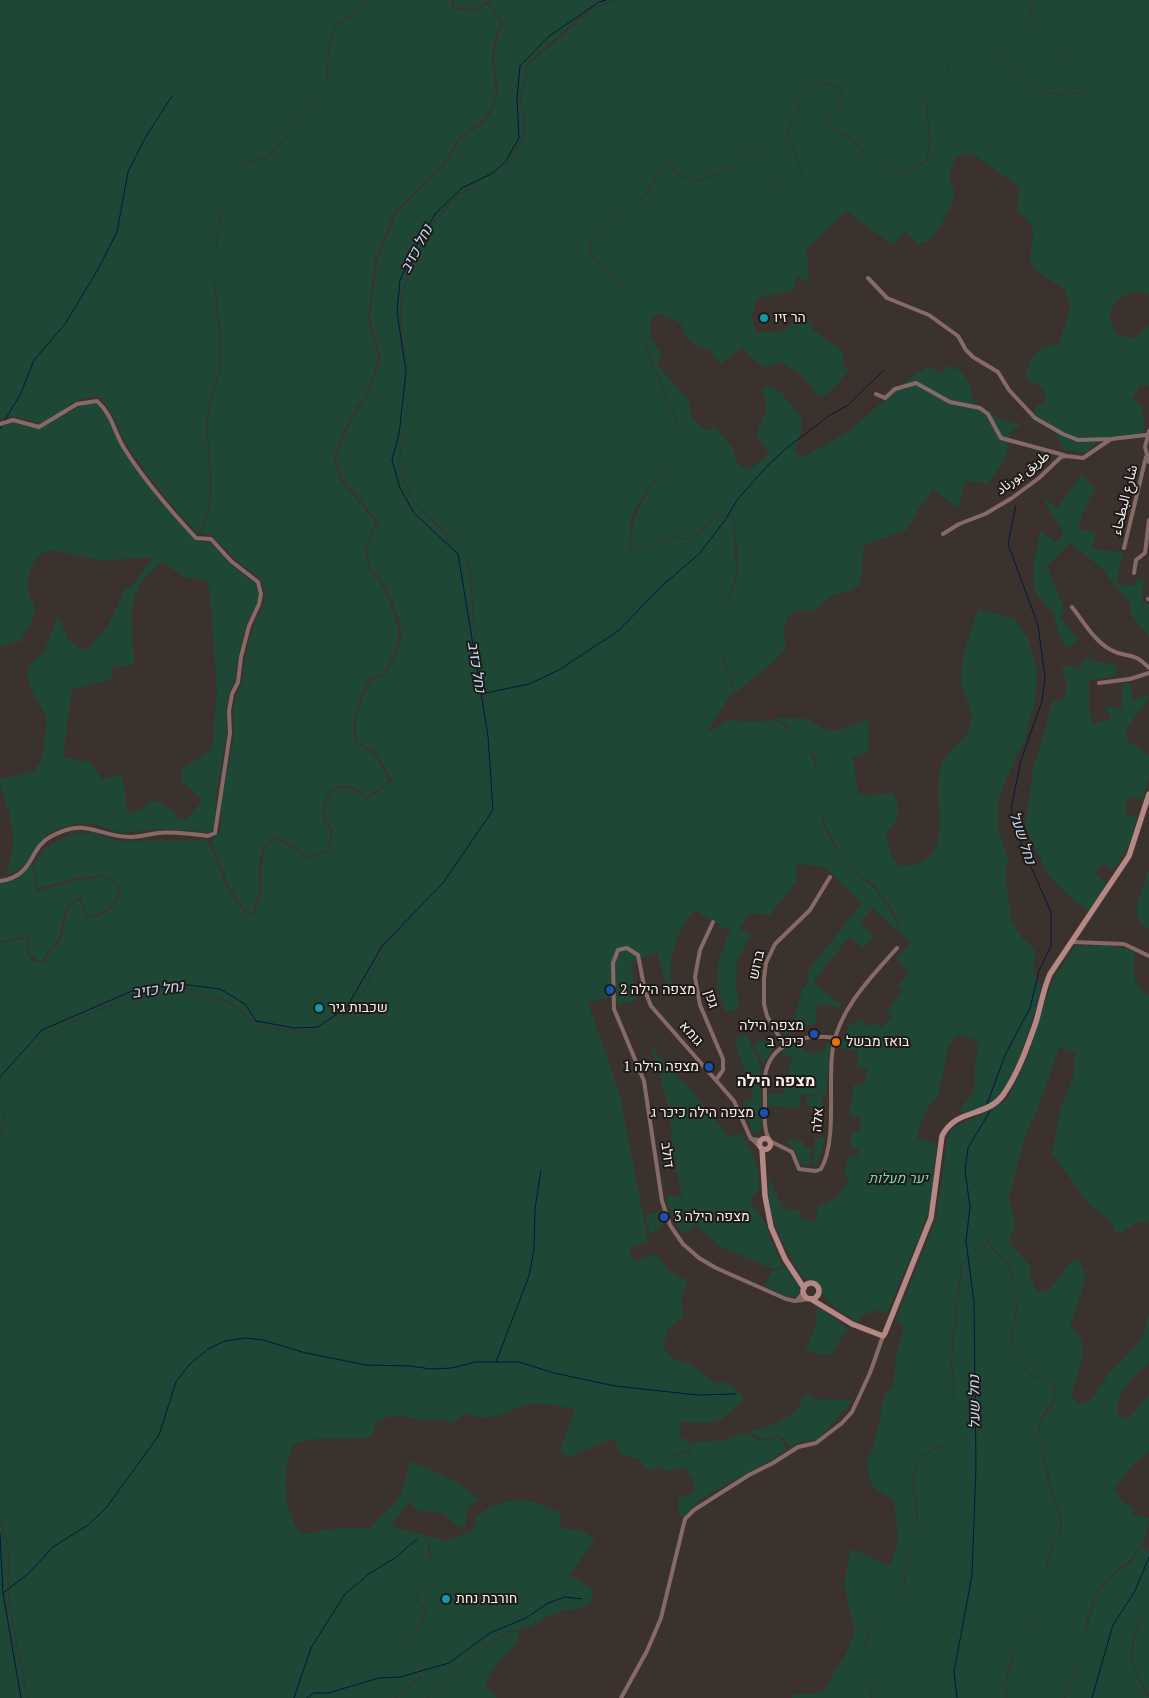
<!DOCTYPE html>
<html>
<head>
<meta charset="utf-8">
<style>
	body { margin:0 }
	canvas { display:block; background:#3b312d }
</style>
</head>
<body>
<canvas width="1149" height="1698"></canvas>
<script>
const ctx = document.querySelector('canvas').getContext('2d');
ctx.lineJoin = 'round';
function paint(path, color) { ctx.fillStyle = color; ctx.fill(path, 'evenodd'); }
function strokePath(path, color, width, dash) { ctx.strokeStyle = color; ctx.lineWidth = width; ctx.lineCap = dash ? 'butt' : 'round'; ctx.setLineDash(dash || []); ctx.stroke(path); }
function label(font, color, halo, rows, align = 'center') {
  ctx.font = font + ' "PT Serif","Noto Sans Arabic",Heebo,serif'; ctx.lineWidth = 4; ctx.setLineDash([]); ctx.textBaseline = 'middle'; ctx.strokeStyle = halo; ctx.fillStyle = color; for (const [text, x, y, turn = 0] of rows) {
    ctx.save(); ctx.translate(x, y); ctx.rotate((+turn || 0) * Math.PI / 180); ctx.textAlign = isNaN(turn) ? turn : align; if (halo) ctx.strokeText(text, 0, 0); ctx.fillText(text, 0, 0); ctx.restore();
  }
}
paint(new Path2D(`
	M0,0H364L355,11L336,26L329,42L326,80L293,128L268,156L242,162C216,202 212,259 216,306C217,324 222,345 220,363C218,383 207,402 207,423C206,462 218,498 198,534C173,507 149,478 128,447C117,430 115,411 99,397C69,396 63,415 39,423L13,416L0,419Z
	M365,0H451L453,9L473,11L489,4L501,24L495,37L492,55L496,97L488,113L482,122L459,137L443,165L395,211L375,260L368,319L378,356L377,364L364,399L357,406L340,439L334,460L341,481L376,522L365,546L368,569C383,580 398,617 398,636C399,648 388,663 384,673L370,678C358,703 350,715 355,743L375,755L389,780L375,792L366,797C353,783 335,780 326,799C323,805 321,811 323,818C324,823 329,827 331,831L328,849L307,857L295,847L276,837L263,847L258,866L260,889L253,912L245,910L230,889L211,840L220,831L221,825L222,798L234,734L233,711L236,695L242,683L245,658L253,627L263,606L265,594L261,579L234,558L212,535L200,533C219,499 208,463 208,426C208,404 219,384 221,363C223,336 216,306 215,279C214,252 221,208 231,182C233,175 239,169 243,163L269,157L294,128L327,80L330,42L337,27L356,12Z
	M453,0H614L590,9L528,62L520,99L524,116V134L505,169L493,184L460,192L430,226L413,259L401,295L400,332L411,383L398,466L414,503L443,532L461,545L468,559L478,676L489,715L479,676L469,559L462,545L444,531L415,503L399,466L411,383L401,332L402,295L414,259L431,226L461,193L494,184L505,170L525,135V116L521,99L529,63L541,54L591,10L617,0H1035L1030,15L1040,40L1053,58C1072,52 1090,49 1110,54C1111,80 1109,83 1090,100L1079,92C1037,99 1028,84 1004,53L961,52L948,64L941,86L926,102L929,141L927,159L909,173L894,177L868,158L854,139L834,130L824,122C837,115 842,110 844,95L836,86L821,81L801,95L796,113L786,131L803,177L799,188C771,184 768,165 753,145L733,167L693,182L677,173L666,156L648,190L630,210L611,218L591,238L589,254L620,284L631,312L641,327L651,362L676,420L679,449C664,470 641,493 632,517C629,527 629,539 630,549C652,548 663,534 687,540L701,532L718,516H733L736,573L718,636L723,660L731,676L733,691L706,733L729,720L752,722L776,720C789,728 804,741 811,755C821,772 817,810 827,833C838,857 854,870 873,888C886,900 895,920 903,936L872,908L860,923L874,937L864,948L849,937L813,982L841,1005L838,1010L833,1005H816V1023L784,1035L779,1023L793,1025L803,987H806L809,969L862,903L825,867L796,864L797,881L770,915L750,913L739,928L751,935L737,961L736,985L739,1009L726,1012C713,979 716,963 730,931L694,910C673,938 667,959 673,994L665,979L657,952L632,962L634,990L637,1000L619,1005L615,996L588,1003L620,1095L648,1241L629,1248L634,1262L656,1254L670,1271L687,1281L681,1299L683,1316L668,1329L663,1347L673,1358L692,1365L714,1383H727L745,1397C734,1409 723,1423 705,1423C697,1423 690,1421 681,1422L679,1437L690,1441L688,1451L678,1452L660,1468L647,1470L639,1459L620,1454L614,1438L567,1458L560,1450L575,1410L551,1404H527L502,1415L483,1418L463,1414L452,1424L440,1419C418,1425 403,1408 377,1421L372,1436C344,1443 325,1433 294,1444C281,1475 282,1503 299,1532L313,1534L325,1529L371,1528C377,1518 385,1513 393,1505C403,1495 406,1475 410,1461C432,1471 464,1481 479,1501L468,1506L465,1526L459,1528L444,1513L419,1511L409,1502L391,1526L446,1541L472,1530L476,1523L475,1517C506,1495 524,1496 559,1512L561,1528L583,1531L595,1539L570,1575L593,1590L592,1602C584,1610 573,1609 562,1611C544,1616 528,1632 509,1630L464,1662L428,1698H396L422,1677L417,1660L401,1653L403,1642L419,1630L426,1615L423,1605L416,1597L436,1578C436,1564 430,1554 429,1541L428,1553L435,1564V1578L415,1597L422,1606L425,1615L418,1629L403,1642L400,1653L417,1660L421,1676L394,1698H28L10,1607L9,1549L0,1518V1144L9,1080L37,1046L74,1021L139,993L183,988L229,1003L263,1028L307,1032L329,1029L352,1009L368,984L387,945L423,906L386,945L367,984L351,1008L328,1029L307,1031L263,1027L230,1002L183,987L139,992L74,1020L37,1045L9,1080L0,1137V943L28,938L27,953L33,961L42,963L61,940L68,907L79,900L86,918C109,915 115,910 121,887L104,875L76,878L38,888L34,865L44,848L73,833H94L118,841L208,840L228,890L244,912L254,914L262,889L261,867L265,848L276,839L294,849L307,859L329,850L333,831C331,827 326,822 325,818C323,811 326,805 328,799C337,780 354,788 366,799L376,794L392,780L376,753L357,742C352,715 360,703 372,680L385,675C390,664 399,650 401,638C403,621 384,577 370,568L367,546L378,521L343,480L336,460L342,440L359,407L365,400L379,365L380,356L370,318L377,261L397,212L445,166L460,139L484,123L490,114L498,97L494,55L497,38L503,24L489,1L473,9L455,7Z
	M1036,0H1149V294C1135,287 1111,298 1110,315C1110,321 1114,329 1116,334L1128,338H1138L1144,328L1149,326V386L1140,385L1132,400L1143,407L1144,427L1141,435L1099,440L1086,453L1063,450C1056,428 1050,426 1030,418L1037,405L1045,402L1046,393L1036,384L1026,380C1027,359 1037,345 1059,344L1070,308L1066,290L1039,273L1030,262C1031,239 1041,224 1017,212L1020,187L971,153L955,158L949,175L954,191L951,207L939,228L930,240L918,244L905,231L893,245L846,211L807,249L809,283L796,276L794,290L758,298L751,316L757,332H782L802,315L809,319L814,331L843,351V365L850,370L827,394L819,396L799,373L779,362L765,368L754,360L742,347L721,364L714,358L711,350C695,345 685,342 681,324L658,313L650,322L651,337L661,354L657,365L689,401C689,417 694,422 707,430L716,428L733,449L735,460L748,471L769,453L757,436C759,418 773,410 762,392L765,385L781,392L801,417L802,428L794,452L803,457L848,432L911,377L928,366L940,373L948,366C966,369 972,385 973,401L1002,420L1021,425L1010,433L1005,460L988,483L965,481L959,508L933,490L920,507L907,530L864,545L860,585L848,592L834,594L813,611H797L788,617L783,630L786,647L776,660L732,695C740,680 718,655 719,637C720,617 734,593 737,573C740,554 734,534 734,515H717L700,531L687,539C663,533 652,547 631,548C628,508 658,480 679,449L677,420L652,362L642,327L631,312L621,284L590,254L592,238L611,219L630,210L649,191L666,157L676,174L693,183L734,168L753,146C769,168 770,185 799,188L804,177L787,131L797,114L801,96L821,82L835,87L843,96C841,111 834,114 823,123L833,131L853,140L867,158L894,178L909,174L928,160L930,141L927,102L941,86L949,64L961,52L1004,54C1028,85 1037,100 1079,93L1090,101C1110,83 1112,80 1110,54C1091,49 1072,51 1053,57L1040,39L1031,15Z
	M87,404H97C110,416 113,435 123,450C144,482 169,512 195,540L210,542L229,563L256,584L259,594L257,603L246,625L238,656L235,681L229,693L226,711L227,733L216,797L215,824L211,832L158,829L122,833L93,824H76L60,828L46,835L26,863L19,870L5,875C16,855 15,830 8,809C4,797 0,791 0,779L33,772L42,759L47,718L31,689L27,676L29,666L44,652L58,616L68,639L79,649L89,648L107,627L126,588H131L153,558C134,557 114,562 95,559C61,555 36,533 28,583C26,592 32,597 34,605C36,617 26,630 21,641L0,646V426L13,423L39,429L67,412ZM162,562L184,577L207,581L210,594L217,690L212,749L182,769L181,780L203,800L186,819H178L173,811L156,801L148,802L141,810L128,813L122,774L102,779L90,762L63,757L72,688H80L111,679L113,667L134,665C134,641 127,610 138,588C143,578 154,570 162,562Z
	M1082,475L1095,488L1082,514L1078,529L1096,532L1092,548L1123,553L1116,584L1134,586L1136,578L1144,580L1142,603L1149,604V636L1131,615V604L1099,566L1070,543L1047,566L1065,611L1060,617L1078,640L1066,649L1058,632L1053,612C1022,589 1035,563 1040,531L1055,542L1064,534L1042,497L1057,508Z
	M978,609L1014,618L1028,639L1033,656L1037,670L1036,697L1025,739L1008,775L1000,796L997,812L999,831L1008,860L1005,875L1012,922L1021,937L1035,949L1033,973L1041,985C1037,1011 1014,1086 992,1102C983,1108 971,1111 960,1113C961,1103 973,1098 975,1087C976,1081 973,1074 975,1067C979,1046 983,1039 956,1035L948,1048L938,1098C925,1107 920,1122 917,1138L937,1144L930,1205L920,1235L887,1313L878,1310L860,1316L858,1323C839,1311 824,1302 815,1281L803,1278C784,1246 765,1216 769,1178L783,1208L800,1211L799,1218L816,1222L818,1206C834,1203 842,1193 849,1179L844,1174L849,1156L856,1158L859,1149L850,1147L852,1131H859L861,1118L849,1115L854,1084L864,1085L867,1069L857,1067L858,1052L839,1047L849,1025L861,1019L869,1028L875,1022L881,1028L892,1016L887,1011L902,991L897,987L909,972L896,959L911,942L905,939L893,911L875,886L847,864L841,856L828,831L821,809L815,756L786,724L774,718L808,719L826,731H837L865,720L869,723L868,752L853,757L858,792L868,796L893,792C901,811 900,818 886,834C888,847 891,858 901,866C960,865 931,804 941,767C945,750 965,742 970,727C976,709 962,696 961,679C961,656 971,631 978,609Z
	M1084,658L1116,666V676L1089,680V713L1094,724L1111,719L1104,707L1122,708V684L1130,683L1133,700L1148,694L1149,698L1126,729L1127,740L1149,755V777L1143,800L1128,796L1125,815L1137,817L1130,843L1113,871L1103,863L1095,874L1108,884L1088,911L1065,893L1048,875L1025,826L1033,769L1053,701H1060L1065,697L1067,686L1062,665L1080,668Z
	M32,864L37,891L77,880L104,877L119,887C113,908 108,913 87,916L80,897L66,906L59,939L41,961L35,959L29,953L30,936L0,941V883L17,879Z
	M1149,869V930C1124,916 1144,891 1149,869Z
	M1107,945L1135,951C1133,971 1130,984 1149,995V1221L1137,1222L1121,1234L1115,1231L1111,1221L1089,1205L1052,1153L1061,1106L1073,1079L1075,1053L1059,1047L1038,1108L1027,1132L1017,1166L1009,1198L1015,1224L1009,1239L1013,1247L1029,1265L1031,1279L1037,1292L1049,1290L1070,1262L1078,1259L1085,1273L1084,1285L1070,1326C1094,1343 1078,1371 1071,1396L1080,1404L1091,1400L1109,1373L1142,1339L1149,1313V1363C1135,1375 1114,1394 1118,1414L1125,1419L1135,1412L1149,1394V1451L1133,1465L1114,1488L1123,1503L1133,1507L1132,1515L1149,1518C1145,1564 1111,1564 1096,1595C1084,1620 1083,1648 1075,1673C1072,1682 1067,1690 1064,1698H1007L1006,1684L1016,1649L1032,1624L1039,1606L1044,1574L1062,1526V1515L1055,1501L1040,1440V1423L1054,1404L1056,1387L1049,1377L1042,1375L1035,1378C1024,1368 1011,1350 1012,1334C1012,1326 1016,1320 1017,1312C1018,1306 1013,1280 1012,1274C1008,1260 994,1252 988,1239L978,1258L961,1264L952,1345L951,1367L954,1384L949,1424V1441L920,1456L912,1477L918,1534L903,1582L894,1600L877,1621L865,1640V1663L871,1698H792V1695L823,1692L847,1651L855,1631L844,1585L849,1554L853,1549L890,1566L898,1539L894,1500L872,1487L866,1463L874,1445L885,1393L893,1388L896,1357L904,1325L896,1321L937,1216L947,1141L951,1130L961,1123L979,1116L1007,1100L1027,1059L1051,983L1075,946Z
	M747,1035L761,1066V1129L759,1133L755,1134L752,1131L743,1102L753,1098L734,1038Z
	M771,1036L775,1045L763,1064L754,1045Z
	M831,1041L826,1096L801,1094L798,1108L767,1106L768,1093L783,1094L792,1057L780,1052L793,1044H798C804,1051 815,1058 824,1050C827,1047 827,1043 831,1041Z
	M651,1047L691,1090L729,1137L741,1133C753,1155 760,1163 759,1190L752,1196L751,1203L765,1222L771,1241L783,1266L773,1269L720,1246L697,1226L684,1233L673,1221L666,1196H682L673,1154L669,1107Z
	M807,1096L823,1097L822,1107L806,1106Z
	M815,1138H825L819,1162L813,1165Z
	M787,1139L803,1141V1148H811L810,1166L799,1163L795,1150L788,1144Z
	M660,1211L664,1225L653,1232L651,1237L645,1216Z
	M988,1241C993,1254 1008,1261 1011,1275C1013,1282 1017,1304 1016,1309C1016,1318 1010,1327 1011,1336C1011,1351 1024,1369 1034,1379L1042,1376L1049,1377C1066,1406 1039,1407 1039,1428C1040,1450 1047,1477 1053,1498C1056,1509 1063,1516 1060,1527C1056,1543 1047,1557 1044,1573C1042,1585 1042,1596 1038,1607C1026,1641 1002,1658 1006,1698H872L865,1663L866,1641L878,1621L894,1600L904,1583L918,1534V1516L913,1477L920,1457L950,1442L949,1424L955,1384L952,1367L953,1345L962,1264L979,1258Z
	M785,1267L800,1287L797,1297H788L764,1286L772,1271Z
	M817,1307L848,1328L832,1354L820,1355L807,1350L806,1348L815,1327Z
	M808,1394L815,1399L854,1400L817,1440L803,1441L790,1447L779,1434L763,1439L749,1432C768,1426 789,1421 801,1404V1398Z
	M747,1432C757,1443 765,1441 778,1436L787,1448L778,1456L699,1500L685,1515L679,1517L678,1499L694,1492L692,1478L685,1467L669,1471L662,1468C670,1458 676,1453 689,1452L692,1442L725,1440Z
	M0,1522L8,1549L9,1607L27,1698H0Z
	M1142,1546L1149,1551V1607L1137,1626L1132,1642L1131,1657L1139,1682L1149,1698H1065L1076,1673L1082,1642L1097,1595L1106,1581L1132,1561Z
	M1149,1608V1694C1127,1666 1129,1637 1149,1608Z
	M510,1631L520,1632C517,1654 490,1658 486,1687L497,1698H429L464,1663Z`), '#1e4736');
strokePath(new Path2D(`
	M5,420L20,395L34,360L65,324L97,271L117,232L128,172L145,138L172,96
	M0,429L3,424
	M481,694L529,684L559,670L618,631L664,584L699,554L726,519L737,500L768,465L788,447L830,415L848,405L884,370
	M0,1077L42,1030L132,991L180,984L220,989L245,1004L256,1021L295,1028L318,1027L347,1007L382,946L443,883L493,810L488,736L458,554L414,513L400,488L392,460L399,434L406,372L397,312L400,280L419,241L436,213L462,188L493,173L506,161L519,138L517,99L520,66L548,37L599,2L606,0
	M987,1104L1006,1053L1030,1008L1039,971L1051,946V912L1023,849L1011,809L1021,760L1042,701L1045,678L1038,625L1008,544L1016,505
	M496,1362L529,1276L534,1249L535,1208L541,1170
	M0,1534L3,1593L21,1698
	M3,1593L29,1573L53,1547L88,1525L106,1508L159,1435L176,1382L189,1365L208,1349L225,1341L246,1338L263,1340L306,1353L366,1365L410,1366L431,1369L452,1368L475,1362H519L554,1373L615,1386L698,1395L736,1394
	M294,1698L311,1648L345,1594L370,1573L395,1558L417,1539
	M306,1698L314,1693H328L379,1678L400,1677L449,1663L490,1633L526,1618L548,1603L565,1597L582,1599
	M957,1698L954,1672L972,1575L976,1466L974,1302L966,1241L970,1207L965,1170L968,1148L990,1111
	M1092,1698L1113,1625L1135,1591L1149,1557`), '#001a3f', 1);
strokePath(new Path2D(`
	M868,278L887,298L929,315L958,336L966,350L973,357L998,372L1009,390L1035,418L1063,434L1078,440L1111,439
	M876,394L885,398L895,389L916,383L950,402L980,408L988,414L1001,438L1064,455
	M0,424L13,420L39,427L77,404L97,401C112,414 114,432 124,448C144,480 170,510 196,538L211,539L231,561L258,582L261,594L259,604L249,626L241,657L238,682L232,694L229,711L230,733L215,833L208,836C192,834 175,831 158,833C149,834 141,837 131,837C96,837 87,816 50,837C28,849 35,876 0,881
	M1149,431L1145,447L1149,462
	M943,534L959,524L985,514L1012,498L1039,478L1061,457L1066,456L1083,458L1111,439L1146,435
	M1124,548L1146,457
	M1134,573L1136,560L1145,553L1149,520
	M1148,599H1149
	M1072,607C1083,621 1095,642 1111,650C1127,659 1132,650 1149,668
	M1099,683L1130,679L1149,673
	M713,922L700,950L695,977L700,1005L723,1059V1070L716,1080
	M1073,942L1124,944L1149,956
	M784,1045L767,1016L764,1004V978L766,963L775,944L810,910L830,877
	M751,1139L760,1140
	M769,1139C763,1128 765,1114 765,1102C765,1092 764,1080 766,1071C774,1040 808,1034 835,1038
	M770,1141L792,1152L799,1169L816,1171L821,1169C838,1139 827,1081 833,1047C840,1008 872,976 897,948
	M760,1147L750,1137L734,1101L651,1006L645,991L638,955L627,948L618,950L613,963L614,1009L644,1081L662,1201L670,1225L683,1244L699,1258L716,1268L786,1299L795,1301L809,1299
	M797,1300L803,1293
	M621,1698L647,1651L661,1618L685,1519L694,1510L749,1475L773,1463L798,1447L816,1443L842,1423L852,1412L870,1373L883,1336`), '#866a68', 4);
strokePath(new Path2D(`
	M759.5 1144a5.5 5.5 0 1 1 11 0a5.5 5.5 0 1 1-11 0Z
	M762,1149L765,1196L771,1227L785,1259L804,1288
	M803 1291a8 8 0 1 1 16 0a8 8 0 1 1-16 0Z
	M811,1299L852,1324L883,1336L885,1333L931,1218L942,1136C956,1108 986,1118 1003,1095C1018,1074 1028,1045 1036,1022C1041,1005 1043,990 1050,974L1129,856L1149,794`), '#b48885', 5.5);
for (const [x, y, r, color] of [
	[764,318,5,"#0f9aa8"],
	[610,990,5,"#1a4fb4"],
	[319,1008,5,"#0f9aa8"],
	[814,1034,5,"#1a4fb4"],
	[836,1042,5,"#e8710a"],
	[709,1067,5,"#1a4fb4"],
	[764,1113,5,"#1a4fb4"],
	[664,1217,5,"#1a4fb4"],
	[446,1599,5,"#0f9aa8"]
]) { const dot = new Path2D(); dot.arc(x, y, r, 0, 2 * Math.PI); ctx.fillStyle = color; ctx.fill(dot); strokePath(dot, '#1f1a18', 2); }
label('14px', '#f6efed', '#1f1a18', [
	["הר זיו",774,318],
	["מצפה הילה 2",620,990],
	["שכבות גיר",329,1008],
	["מצפה הילה",804,1026,"right"],
	["כיכר ב",804,1042,"right"],
	["בואז מבשל",846,1042],
	["מצפה הילה 1",699,1067,"right"],
	["מצפה הילה כיכר ג",754,1113,"right"],
	["מצפה הילה 3",674,1217],
	["חורבת נחת",456,1599]
], 'left');
label('14px', '#f6efed', '#1f1a18', [
	["طريق بورناد",1023,473,-37],
	["شارع البطحاء",1125,500,-76],
	["ברוש",757,965,-77],
	["גפן",711,999,73],
	["גומא",691,1034,48],
	["אלה",818,1120,-86],
	["דולב",667,1155,82]
]);
label('italic 14px', '#76d5ab', '#1f1a18', [
	["יער מעלות",898,1179]
]);
label('italic 15px', '#c3d8f3', '#1f1a18', [
	["נחל כזיב",417,249,-62],
	["נחל כזיב",476,667,81],
	["נחל שעל",1022,838,72],
	["נחל כזיב",158,990,-8],
	["נחל שעל",975,1402,-91]
]);
label('bold 16px', '#f6efed', '#1f1a18', [
	["מצפה הילה",776,1081]
]);
</script>
</body>
</html>
